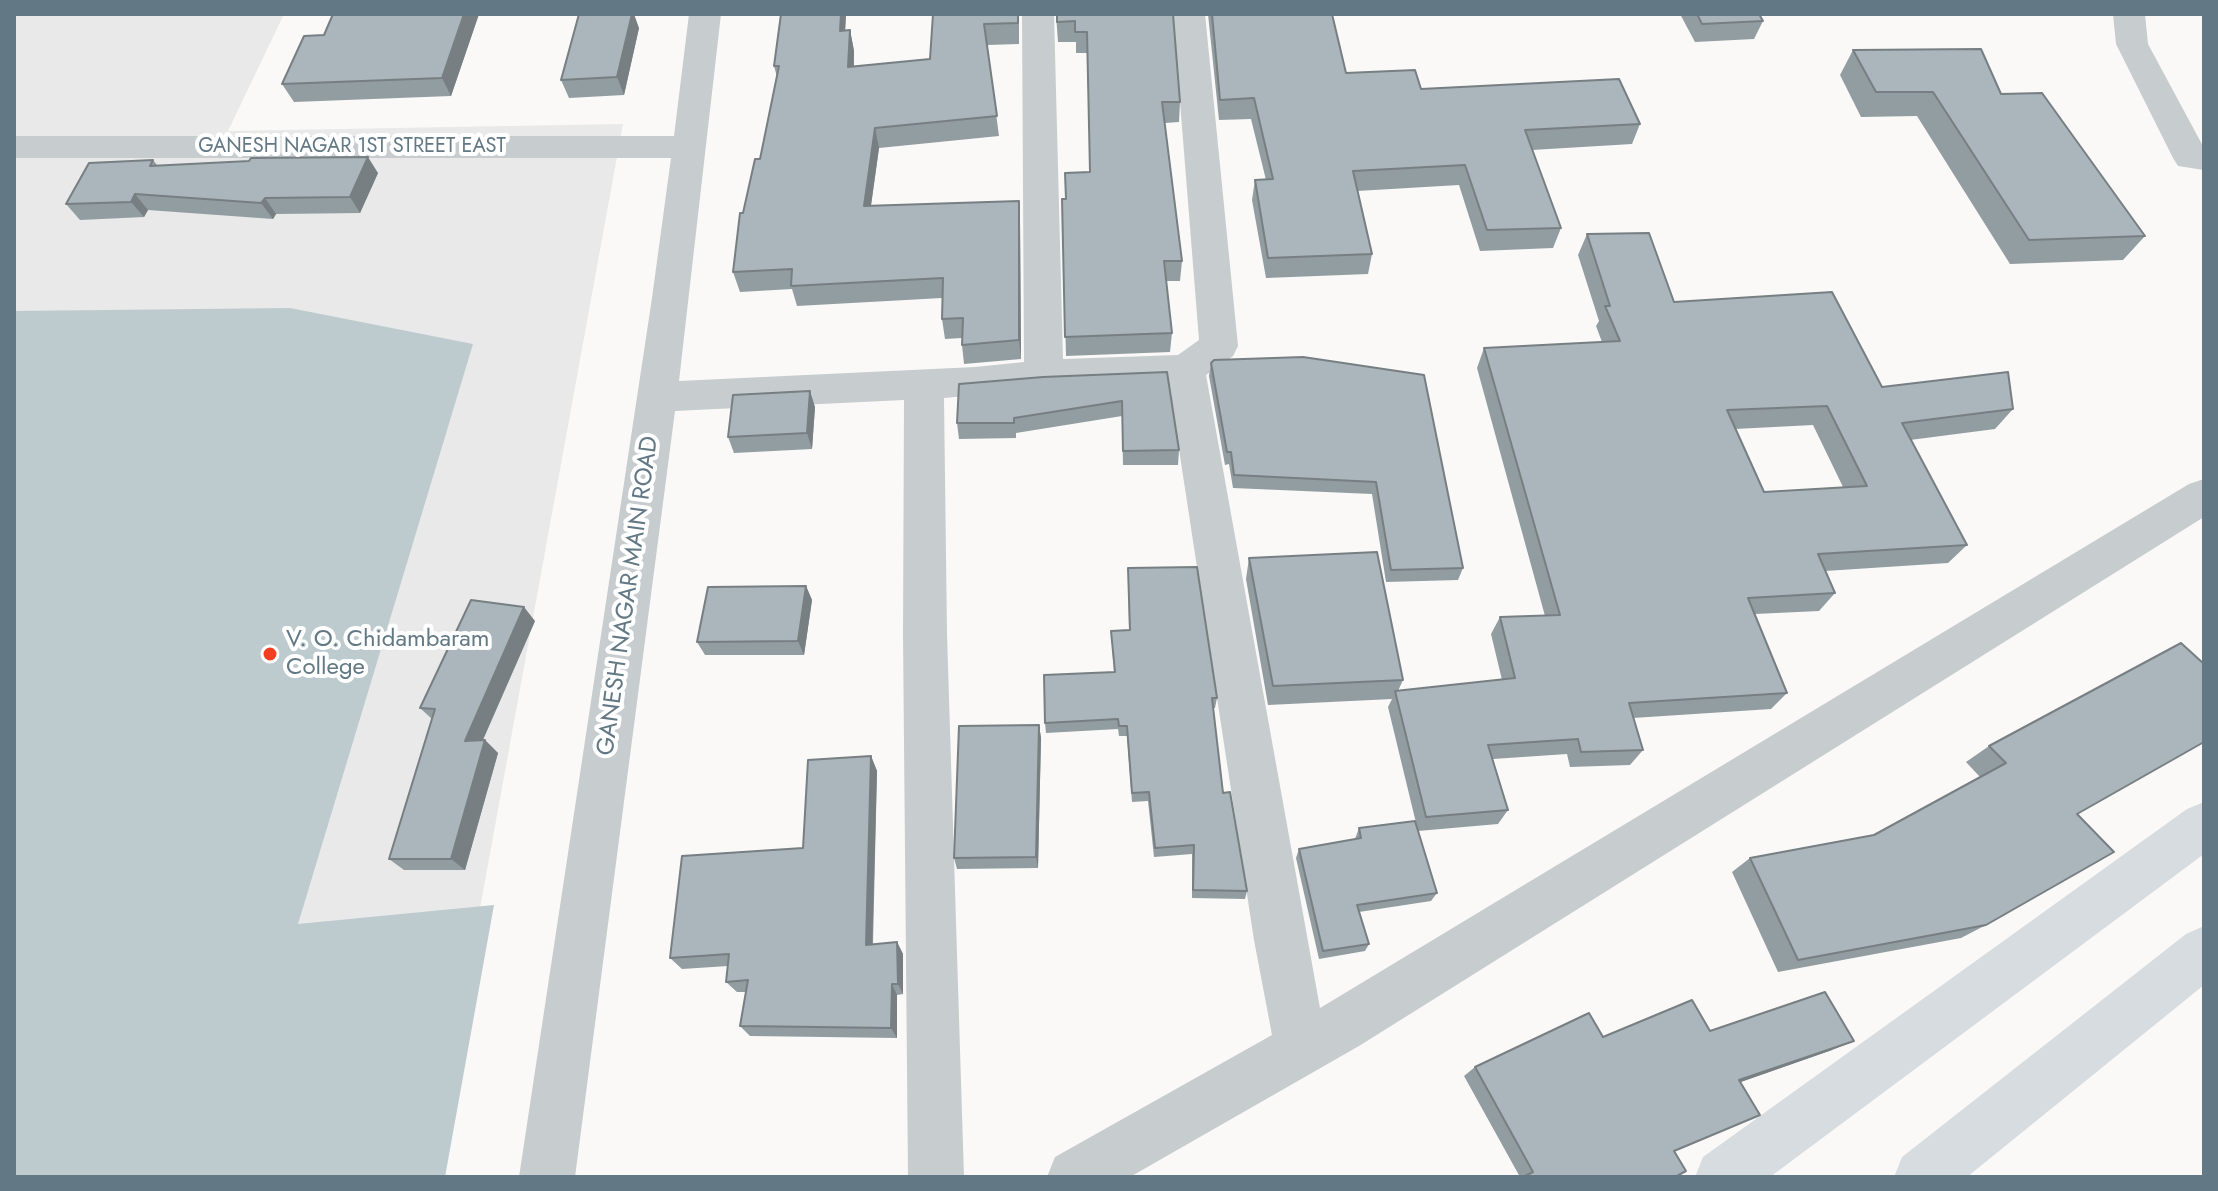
<!DOCTYPE html>
<html>
<head>
<meta charset="utf-8">
<style>
	body { margin:0 }
	#map { position:relative; width:2218px; height:1191px; overflow:hidden; background:#faf9f7; font-family:Jost,sans-serif }
	canvas { display:block }
	.frame { position:absolute; inset:0; border:16px solid #627884; pointer-events:none }
</style>
</head>
<body>
<div id="map">
<canvas width="2218" height="1191"></canvas>
<div class="frame"></div>
</div>
<script>
const ctx = document.querySelector('canvas').getContext('2d');
ctx.lineJoin = 'round';
function paint(path, color) { ctx.fillStyle = color; ctx.fill(path, 'evenodd'); }
function strokePath(path, color, width, dash) { ctx.strokeStyle = color; ctx.lineWidth = width; ctx.lineCap = dash ? 'butt' : 'round'; ctx.setLineDash(dash || []); ctx.stroke(path); }
function label(font, color, halo, rows, align = 'center') {
  ctx.font = font + ' Jost,sans-serif'; ctx.lineWidth = 8; ctx.setLineDash([]); ctx.textBaseline = 'middle'; ctx.strokeStyle = halo; ctx.fillStyle = color; for (const [text, x, y, turn = 0] of rows) {
    ctx.save(); ctx.translate(x, y); ctx.rotate((+turn || 0) * Math.PI / 180); ctx.textAlign = isNaN(turn) ? turn : align; if (halo) ctx.strokeText(text, 0, 0); ctx.fillText(text, 0, 0); ctx.restore();
  }
}
paint(new Path2D(`
	M14,14H284L228,131L623,124L431,1177H14Z`), '#e8e9e8');
paint(new Path2D(`
	M290,308L473,344L298,924L494,905L445,1177H14V311Z`), '#bdcbce');
paint(new Path2D(`
	M689,14H721L679,381L975,367L1024,362L1022,14H1054L1063,359L1178,355L1199,340L1173,14H1205L1238,346L1233,356L1206,375L1320,1008L2189,484L2204,479V517L1359,1046L1130,1177H1047L1055,1157L1272,1035L1254,940L1169,384L1044,389L944,398L947,634L964,1177H908L903,634L904,400L675,411L575,1177H519L652,298L671,158H14V136H674Z
	M2113,14H2145L2148,44L2204,148V170L2178,166L2173,158L2116,44Z`), '#c7cccf');
paint(new Path2D(`
	M2204,802V854L1770,1177H1695L1703,1157L2187,809Z
	M2204,926V985L1967,1177H1894L1902,1157L2186,934Z`), '#d6dcdf');
paint(new Path2D(`
	M333,14H484H479L451,96L294,102L282,84L324,35Z
	M846,14L845,31L850,30L854,51V66L930,59L933,14H1019V44L987,45L999,136L879,148L871,206L1020,221L1021,359L964,364L962,345V338L945,339L942,319V298L797,306L792,289L740,292L733,272L743,213L760,159L777,77L774,66Z
	M1056,14H1173L1180,102L1179,122L1165,123L1182,261L1180,281H1166L1172,333L1170,352L1066,356L1062,199H1066L1090,172L1087,53H1076V42H1058Z
	M1208,14H1332L1346,73L1421,89L1640,124L1632,144L1532,150L1561,228L1553,248L1480,251L1459,185L1357,191L1372,254L1368,274L1266,278L1252,200L1255,180H1266L1251,119L1219,120Z
	M1680,14H1759L1763,21L1754,39L1695,42Z
	M639,28L624,95L569,98L561,80Z
	M1853,50L2001,94L2145,236L2123,260L2010,264L1917,116L1861,117L1840,75Z
	M153,160L157,165L378,173L360,213L276,214L273,219L148,210L144,217L80,220L66,204Z
	M1587,234L1674,302L1882,387L2013,409L1995,429L1910,440L1967,545L1948,563L1825,571L1835,593L1819,611L1755,614L1787,693L1771,709L1633,718L1643,750L1630,765L1570,767L1567,754L1493,759L1508,810L1498,824L1418,831L1437,893L1431,901L1359,912L1369,944L1365,951L1319,959L1296,858L1299,849L1355,839L1359,828L1417,827L1388,707L1392,699L1268,705L1246,579L1249,558L1403,680L1398,691L1502,680L1491,634L1500,617L1545,616L1477,368L1484,348L1602,342L1596,326L1599,321L1578,255ZM1813,425L1843,487L1764,492L1735,429Z
	M1303,357L1463,568L1458,580L1386,582L1372,494L1233,488L1229,464L1225,465L1209,376L1211,363Z
	M1167,372L1179,450L1178,465H1123L1122,416L1016,433V438L959,439L957,423Z
	M815,407L812,449L734,453L728,437Z
	M1128,568L1217,698L1215,708H1213L1223,793L1247,891L1245,899L1192,898V854L1154,857L1148,801L1132,802L1127,736H1119L1118,729L1046,733L1045,723L1114,672L1111,631L1129,630Z
	M806,586L812,600L804,655H705L697,642Z
	M535,621L483,740H485L498,753L465,870H404L389,859L432,719L420,708Z
	M1039,725L1041,738L1038,868L957,869L954,858Z
	M1989,746L2077,814L1986,925L1961,938L1778,972L1732,872L1750,858L1874,835L1980,777L1966,762Z
	M871,756L877,771L873,944L897,942L903,954V994L897,995V1038L750,1036L740,1026L746,992H737L726,982L728,966L682,969L670,958L803,848Z
	M1710,1031L1832,1050L1740,1082L1674,1151L1675,1177H1520L1464,1076L1475,1067L1603,1037Z`), '#929da1');
paint(new Path2D(`
	M464,14H479L451,96L442,78Z
	M632,14H634L639,28L624,95L617,77Z
	M841,14H846L844,52L840,31Z
	M850,30L854,51L853,87L848,67Z
	M875,128L879,148L868,226L864,206Z
	M368,157L378,173L360,213L350,197Z
	M135,194L148,210L144,217L131,202Z
	M265,198L276,214L273,219L261,203Z
	M1019,201L1020,221L1021,359L1019,340Z
	M810,391L815,407L812,449L807,433Z
	M806,586L812,600L804,655L798,641Z
	M524,607L535,621L477,753L465,741Z
	M1039,725L1041,738L1038,868L1036,857Z
	M485,740L498,753L465,870L451,859Z
	M871,756L877,771L872,956L866,945Z
	M897,942L903,954V994L898,984Z
	M892,984L897,995V1038L891,1028Z
	M1854,1041L1832,1050L1721,1089L1739,1080Z`), '#777f83');
const building = new Path2D(`
	M333,14H464L442,78L282,84L304,36L324,35Z
	M579,14H632L617,77L561,80Z
	M781,14H841L840,31L850,30L848,67L930,59L933,14H1018V23L984,24L997,116L875,128L864,206L1019,201V340L962,345L963,318L942,319L943,278L791,286L792,269L733,272L740,213H743L755,159H760L779,66H774Z
	M1057,14H1173L1180,102H1162L1182,261H1164L1172,333L1065,337L1062,199H1066L1065,173L1090,172L1087,32H1075V21L1057,22Z
	M1212,14H1332L1346,73L1415,70L1421,89L1619,79L1640,124L1525,130L1561,228L1487,230L1465,165L1353,171L1372,254L1268,258L1255,180L1273,179L1254,98L1220,100Z
	M1697,14H1759L1763,21L1702,24Z
	M1981,49L2001,94L2042,93L2145,236L2029,240L1933,92H1876L1853,50Z
	M368,157L350,197L265,198L261,203L135,194L131,202L66,204L89,163L153,160L150,166L249,161L251,158Z
	M1649,233L1674,302L1832,292L1882,387L2008,372L2013,409L1902,423L1967,545L1818,554L1835,593L1748,598L1787,693L1629,703L1643,750L1581,752L1578,739L1488,745L1508,810L1426,817L1395,691L1515,678L1500,617L1560,615L1484,348L1620,341L1605,306H1610L1587,234ZM1827,406L1867,486L1764,492L1727,410Z
	M1303,357L1424,375L1463,568L1391,570L1376,482L1234,475L1231,452H1227L1211,363L1214,360Z
	M1167,372L1179,450L1123,451L1122,401L1014,418V423H957L959,384L1043,377Z
	M810,391L807,433L728,437L733,395Z
	M1377,552L1403,680L1273,686L1249,558Z
	M1197,567L1217,698H1212L1223,793L1230,792L1247,891L1193,890L1194,845L1155,848L1149,792L1132,793L1127,726H1119L1118,719L1045,723L1044,675L1115,672L1111,631L1130,630L1128,568Z
	M806,586L798,641L697,642L708,587Z
	M471,600L524,607L465,741L485,740L451,859H389L435,709L420,708Z
	M2181,643L2204,664V742L2077,814L2114,852L1986,925L1798,960L1750,858L1874,835L2006,763L1989,746Z
	M1039,725L1036,857L954,858L959,726Z
	M871,756L866,945L897,942L898,984H892L891,1028L740,1026L748,980L726,982L729,954L670,958L682,856L803,848L808,760Z
	M1415,821L1437,893L1357,905L1369,944L1323,951L1299,849L1361,838L1359,828Z
	M1825,992L1854,1041L1739,1080L1760,1115L1674,1151L1686,1171L1675,1177H1523L1533,1172L1475,1067L1589,1013L1603,1037L1692,1000L1710,1031Z`);
paint(building, '#aab6bb');
strokePath(building, '#777f83', 2);
for (const [x, y, r, color] of [
	[270,654,8,"#f13f20"]
]) { const dot = new Path2D(); dot.arc(x, y, r, 0, 2 * Math.PI); ctx.fillStyle = color; ctx.fill(dot); strokePath(dot, '#fff', 3); }
label('20px', '#627884', '#fff', [
	["GANESH NAGAR 1ST STREET EAST",352,147]
]);
label('24px', '#627884', '#fff', [
	["GANESH NAGAR MAIN ROAD",629,596,-82]
]);
label('24px', '#627884', '#fff', [
	["V. O. Chidambaram",286,640],
	["College",286,668]
], 'left');
</script>
</body>
</html>
